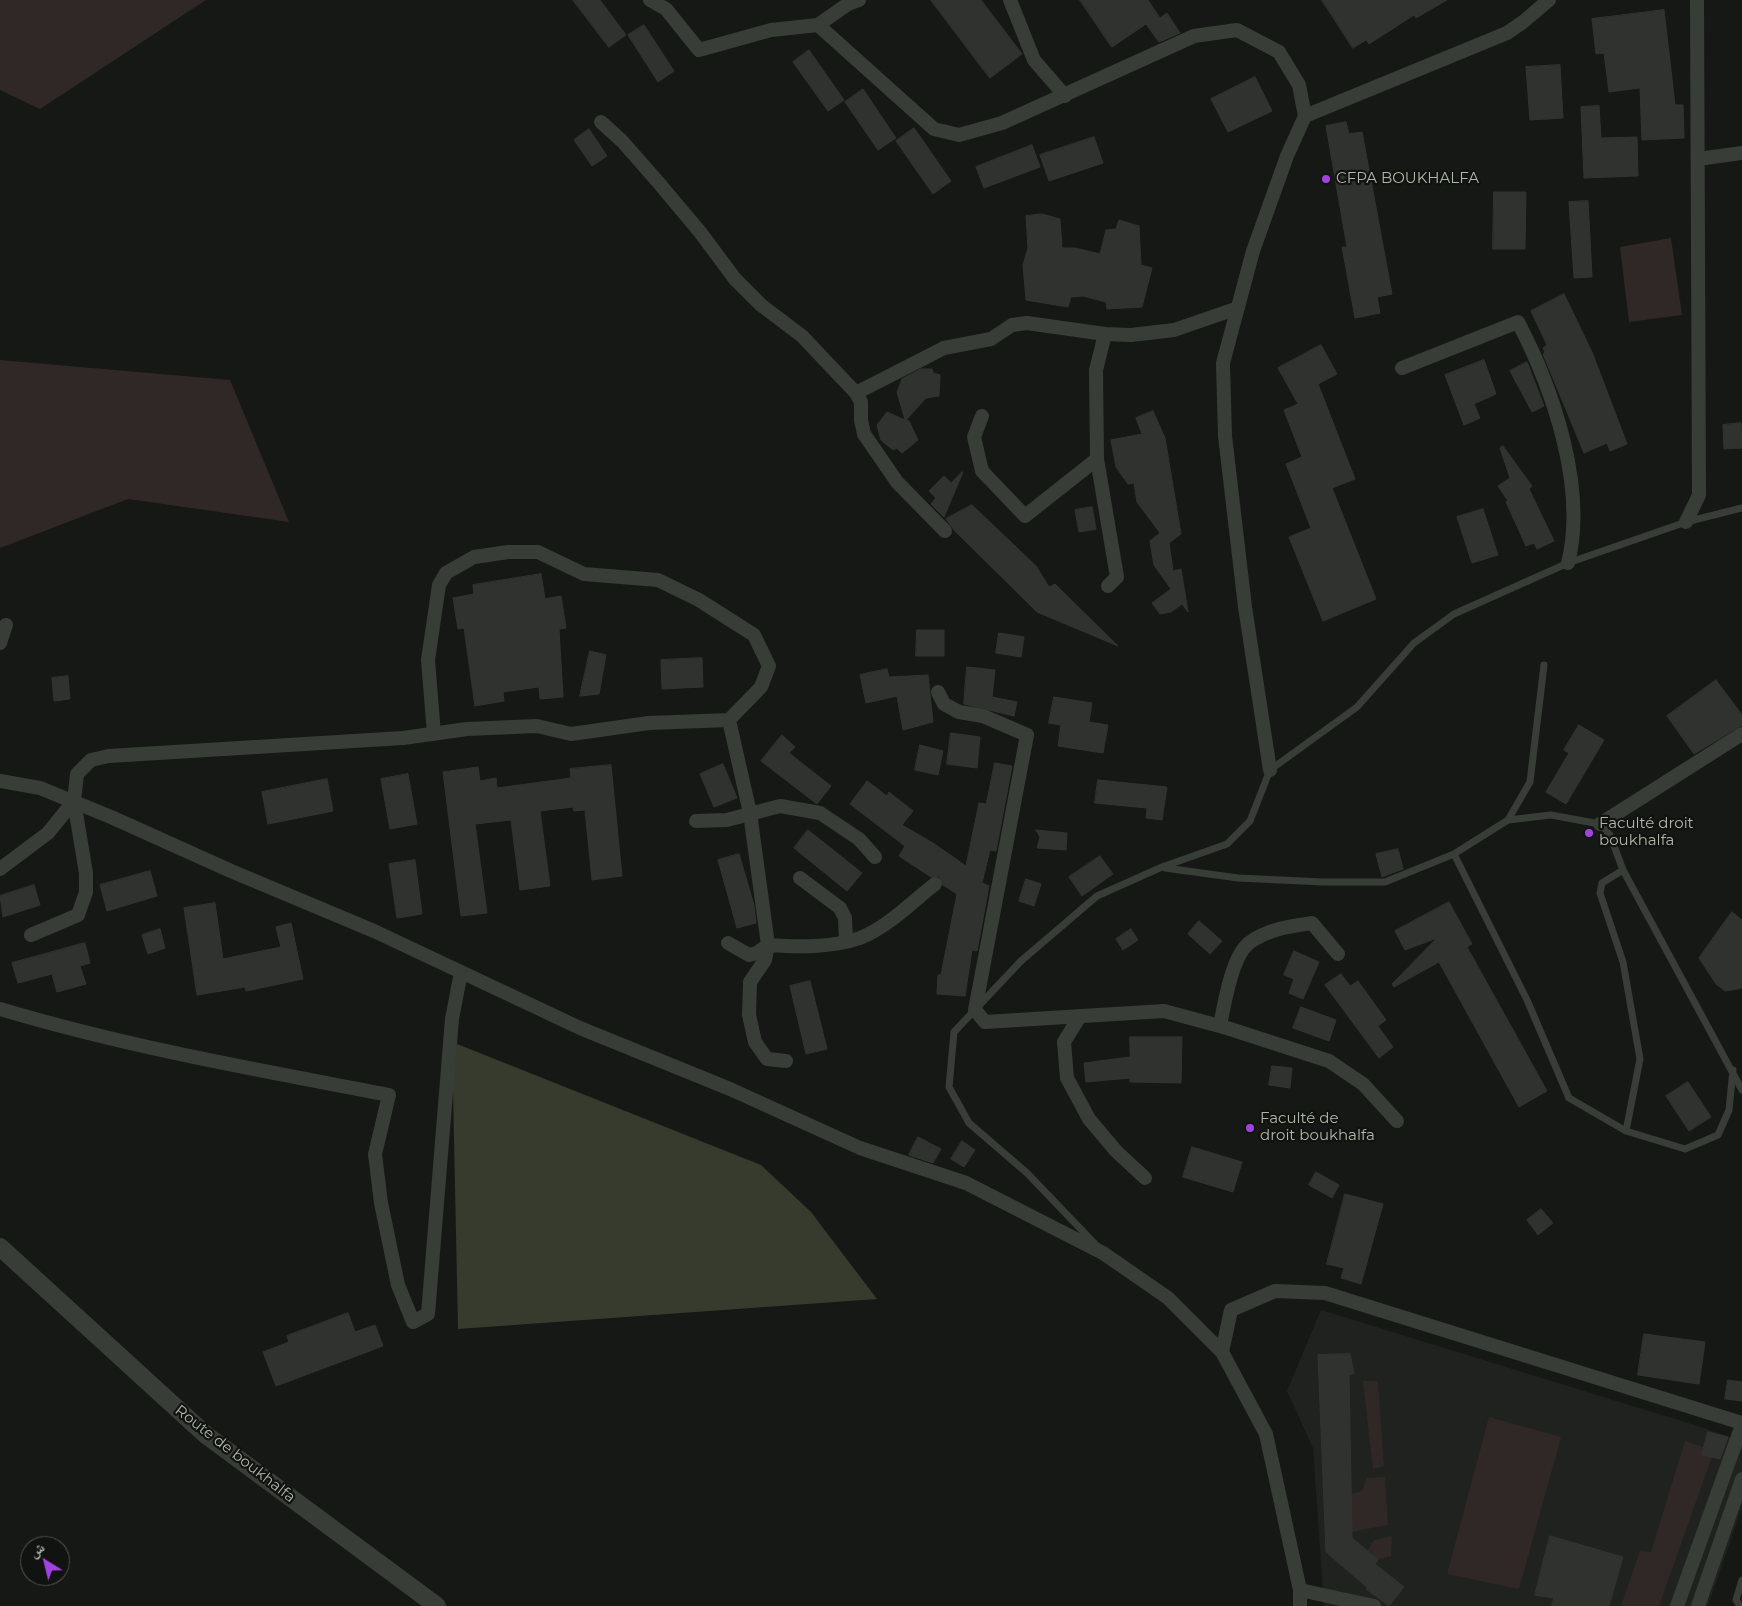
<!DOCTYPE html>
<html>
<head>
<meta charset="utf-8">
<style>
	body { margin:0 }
	#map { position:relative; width:1742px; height:1606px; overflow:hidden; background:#161816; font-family:Montserrat,"Noto Naskh Arabic",sans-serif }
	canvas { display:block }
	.north { position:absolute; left:20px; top:1536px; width:50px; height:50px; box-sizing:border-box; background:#111311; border:1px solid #50554e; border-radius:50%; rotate:324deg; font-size:14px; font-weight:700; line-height:20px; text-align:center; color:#afb7a9 }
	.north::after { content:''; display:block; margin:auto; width:18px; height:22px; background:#a342e4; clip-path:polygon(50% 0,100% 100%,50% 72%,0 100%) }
</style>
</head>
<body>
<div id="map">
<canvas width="1742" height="1606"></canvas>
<div class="north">ش</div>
</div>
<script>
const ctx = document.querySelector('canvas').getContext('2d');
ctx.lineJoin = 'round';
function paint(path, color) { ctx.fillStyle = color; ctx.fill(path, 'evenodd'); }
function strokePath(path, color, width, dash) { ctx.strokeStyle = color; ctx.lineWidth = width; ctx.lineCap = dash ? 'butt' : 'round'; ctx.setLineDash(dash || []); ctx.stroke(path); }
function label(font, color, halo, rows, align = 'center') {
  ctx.font = font + ' Montserrat,sans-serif'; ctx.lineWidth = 4.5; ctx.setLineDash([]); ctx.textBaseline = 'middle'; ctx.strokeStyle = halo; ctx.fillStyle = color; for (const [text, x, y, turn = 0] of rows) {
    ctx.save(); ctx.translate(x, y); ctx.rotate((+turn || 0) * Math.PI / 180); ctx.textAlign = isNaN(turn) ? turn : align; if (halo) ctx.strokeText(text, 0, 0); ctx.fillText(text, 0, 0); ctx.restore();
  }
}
paint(new Path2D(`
	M1321,1310L1701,1427L1742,1442V1507L1708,1606H1324L1313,1448L1287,1391Z`), '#20221f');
paint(new Path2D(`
	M0,0H206L40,109L0,90Z
	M1671,238L1682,315L1629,322L1620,247Z
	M0,360L230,380L289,522L128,499L0,548Z
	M1363,1381H1378L1384,1466L1373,1469Z
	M1489,1417L1561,1437L1519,1589L1447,1574Z
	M1685,1441L1714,1451L1659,1606H1621L1640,1551L1651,1552Z
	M1385,1477L1388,1525L1351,1532V1494L1362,1491L1367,1478Z
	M1392,1536L1391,1556L1378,1560L1367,1551L1374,1540Z`), '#302727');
paint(new Path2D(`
	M452,1042L761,1165L811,1212L877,1299L458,1329Z`), '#363b2d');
const building = new Path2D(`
	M573,0H600L626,35L609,47Z
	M931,0H981L1022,54L990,78Z
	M1080,0H1148L1160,18L1167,13L1180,33L1159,42L1146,24L1112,47Z
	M1322,0H1447L1416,18L1414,15L1369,44L1366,40L1353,48Z
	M1664,10L1675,105H1683L1684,138L1642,140L1640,88L1609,92L1604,53L1596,54L1592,19Z
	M644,25L674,71L658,82L628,35Z
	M809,50L844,100L828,111L793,62Z
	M1560,65L1563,118L1530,120L1526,67Z
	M1255,77L1272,111L1228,132L1211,99Z
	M863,89L896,138L878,150L845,102Z
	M1599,106L1601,138L1637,137L1638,176L1584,178L1581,107Z
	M1346,122L1349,134L1362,132L1392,294L1377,297L1380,313L1355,318L1342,247H1347L1326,126Z
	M914,128L951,181L933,194L896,141Z
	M589,129L607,156L592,166L574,140Z
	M1094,137L1103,163L1049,181L1040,155Z
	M1032,145L1040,167L984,188L976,167Z
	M1494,192H1526L1525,249H1493Z
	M1588,201L1592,277L1574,278L1569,202Z
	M1042,214L1060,219L1062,248H1075L1100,254L1106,230L1116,229L1119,220L1139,226L1141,265L1152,268L1142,307L1107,309L1106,302L1083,296L1071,297L1068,307L1026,300L1023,265L1028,248L1026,216Z
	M1564,294L1592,352L1627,444L1610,451L1607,443L1584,453L1543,354L1545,352L1543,348L1547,345L1531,311Z
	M1321,345L1337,374L1318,384L1355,479L1332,488L1376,599L1323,621L1289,537L1311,528L1286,464L1302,457L1284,410L1298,404L1278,368Z
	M1484,360L1496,394L1474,404L1480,418L1464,425L1445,375Z
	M1527,362L1544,406L1532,412L1510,371Z
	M921,369H932L933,373L940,375L939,396L926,398L906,420L909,421L918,440L902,453L897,448L893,450L881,440L877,425L887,412L905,420L897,392L902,379Z
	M1153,411L1165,438L1181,534L1169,543L1173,571L1181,569L1188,612L1182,604L1171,612L1160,614L1152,603L1171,589L1154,565L1150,541L1160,533L1137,502L1134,483L1128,484L1116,467L1111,440L1142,434L1136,418Z
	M1741,423L1742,448L1724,449L1723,425Z
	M1503,446L1532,486L1529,489L1554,541L1537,549L1534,543L1526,546L1506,502L1508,501L1498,486L1510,478L1500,448Z
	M962,472H963L944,517L931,504L936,498L929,491L944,476L951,483Z
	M972,505L1036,566L1049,587L1055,584L1118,646L1037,612L954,530L946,519Z
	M1092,507L1096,529L1079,532L1075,510Z
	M1483,509L1498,555L1472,563L1457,517Z
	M541,574L545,599L561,596L566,628L559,629L563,697L540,699L539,687L503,692L504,701L475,706L464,628L458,629L453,598L474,594L473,585Z
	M917,630H944V656H916Z
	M999,633L1024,637L1021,657L996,653Z
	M590,651L606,655L599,694L580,696Z
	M702,658L703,687L662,689L661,660Z
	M967,667L995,670L992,697L1017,702L1014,716L964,704Z
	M887,669L889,677L928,675L933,722L903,730L897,696L866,703L860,675Z
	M68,676L70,699L54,701L52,678Z
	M1716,680L1742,715V725L1694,754L1667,716Z
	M1054,697L1092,703L1089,722L1108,725L1103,753L1058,746L1061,725L1049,723Z
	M1579,725L1604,740L1566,804L1546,792L1569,753L1564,750Z
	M951,733L980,737L977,768L947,764Z
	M782,735L795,747L789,753L831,786L817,804L761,761Z
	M920,745L943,751L938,775L915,770Z
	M995,763L1012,766L996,851L990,850L982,883L989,886L977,951L972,950L965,996L937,994L938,975H941L957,894L943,885L939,876L931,877L899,856L905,846L850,804L867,781L887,796L889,792L913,811L902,825L933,843L966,866L979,803L986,804Z
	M723,764L737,798L714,807L700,774Z
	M611,765L622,876L592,880L585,810L574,811L573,807L540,811L550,886L520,890L511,820L475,824L487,913L461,916L443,772L478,767L480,781L496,778L497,788L571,778L570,769Z
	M408,774L417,824L390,829L381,779Z
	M327,779L333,811L268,824L262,792Z
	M1098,780L1167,787L1162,820L1146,818L1147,808L1095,803Z
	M808,830L862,873L847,891L794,848Z
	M1036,830L1067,833L1066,850L1037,848L1040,837Z
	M1398,849L1403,869L1382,877L1376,854Z
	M739,854L754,905L756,923L737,928L718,860Z
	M1100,856L1113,874L1082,896L1069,877Z
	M415,860L422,914L397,918L389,864Z
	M150,871L157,896L107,911L100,885Z
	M1026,879L1041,884L1034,906L1019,901Z
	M34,885L40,905L3,917L0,896Z
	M1449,902L1472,944L1467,947L1547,1091L1519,1107L1439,962L1394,987L1392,984L1437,938L1405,950L1395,931Z
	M215,903L223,959L281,947L276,927L291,923L303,979L246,991L245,987L197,995L184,908Z
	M1732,912L1742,920V988L1725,991L1716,984L1699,958Z
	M1199,921L1222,941L1210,954L1188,934Z
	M160,929L165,948L148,954L142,935Z
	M1131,929L1138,940L1123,950L1116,939Z
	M85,943L90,963L80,966L86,984L57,992L52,974L18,983L12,963Z
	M1294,951L1319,962L1303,999L1289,993L1294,979L1284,975Z
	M1341,974L1350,986L1358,981L1386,1020L1378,1026L1393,1047L1379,1058L1325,985Z
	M810,981L827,1049L806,1054L790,986Z
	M1301,1007L1336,1020L1329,1041L1293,1028Z
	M1130,1037H1182L1181,1083L1130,1082V1078L1086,1082L1084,1063L1130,1057Z
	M1272,1066L1292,1068L1290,1088L1269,1085Z
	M1688,1082L1711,1117L1689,1131L1666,1096Z
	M918,1137L941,1149L933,1163L909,1155Z
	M962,1141L975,1150L964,1167L951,1159Z
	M1192,1147L1242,1162L1233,1192L1183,1177Z
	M1316,1172L1339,1185L1332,1198L1309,1185Z
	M1345,1194L1383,1204L1361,1284L1341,1278L1344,1268L1327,1264Z
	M1541,1209L1553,1223L1538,1235L1527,1220Z
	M348,1313L355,1332L375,1325L383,1346L276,1386L263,1352L289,1342L287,1336Z
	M1644,1334L1705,1342L1699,1384L1638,1375Z
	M1350,1354L1354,1373L1349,1375L1352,1538L1378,1560L1375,1564L1404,1587L1389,1606L1366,1589L1368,1588L1326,1552L1318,1355Z
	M1728,1380L1742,1382V1401L1725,1399Z
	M1708,1432L1728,1437L1720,1459L1702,1455Z
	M1550,1536L1623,1557L1609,1606H1551L1554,1598L1535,1595Z`);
paint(building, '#2f322e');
strokePath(building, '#313431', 1);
strokePath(new Path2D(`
	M1508,820L1530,782L1544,665
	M1454,854L1508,820L1551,815L1600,824L1610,835L1623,870L1602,883L1600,893L1623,962L1640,1059L1626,1131
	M1165,868L1238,878L1323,882H1385L1454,854L1527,1000L1569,1098L1626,1131L1685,1149L1718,1135L1729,1110L1733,1070
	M1623,870L1742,1090
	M1096,1245L1027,1173L969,1123L949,1087L954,1032L1021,961L1097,896L1162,867L1227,844L1250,821L1270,770L1357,707L1414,643L1454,614L1568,563L1686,522L1742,508
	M1740,1606L1736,1600L1742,1580`), '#393d38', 7);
strokePath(new Path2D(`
	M650,0L666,9L699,50L771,30L818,25L934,129L959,135L1002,123L1194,36L1237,30L1279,52L1299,85L1305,116
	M1010,0L1034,60L1065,96
	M818,25L848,4L859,0
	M601,122L622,141L658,182L700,232L735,279L761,305L802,336L856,393L944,348L991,339L1012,325L1027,323L1105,334
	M1698,159L1742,153
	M1402,368L1518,322C1553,389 1587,488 1568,563
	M856,393L861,402V420L864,434L897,482L945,531
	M982,416L974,437L982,471L1025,516L1097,459
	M1686,522L1699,495L1697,0
	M1108,586L1117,577L1097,459L1096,370L1105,334L1131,335L1174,330L1238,308
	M0,643L6,625
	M938,692L944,704L959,712L983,716L1027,735L975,1010L985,1022L1164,1011L1227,1028L1329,1061L1363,1084L1397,1121
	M729,720L750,813L768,945C798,947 831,948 860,938C888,927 912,902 935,884
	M1270,770L1245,607L1225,436L1223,363L1253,251L1287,156L1305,116L1507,33L1523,22L1549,0
	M0,781L40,788L111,817L231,871L374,931L580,1028L730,1089L860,1148L966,1183L1103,1253L1168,1298L1222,1352L1266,1434L1300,1590V1606
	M696,821L727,820L780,806L820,813L859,839L875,857
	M1600,824L1742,734
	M0,869L48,833L74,801L77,774L91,760L109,756L403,738L467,729L537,726L571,734L649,723L729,720L761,687L769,666L754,635L699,600L658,580L584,574L538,552H508L474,557L446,573L439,585L428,660L434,734
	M800,878L840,908L845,918L846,940
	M31,935L78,915L86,892V873L74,801
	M728,943L749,955L757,953L768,945L765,960L750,982L749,1015L755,1042L767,1059L786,1061
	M0,1009C127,1047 258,1070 389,1095L375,1154L381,1203L398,1285L413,1322L428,1314L452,1019L461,972
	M1080,1016L1064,1042L1067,1078L1089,1119L1116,1151L1145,1178
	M1220,1026C1224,1005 1232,956 1249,943C1267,929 1291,926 1312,923L1338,954
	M1222,1352L1231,1310L1275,1291L1325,1293L1742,1423
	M1300,1590L1374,1606
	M1677,1606L1742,1425
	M1698,1606L1742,1479`), '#393d38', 14);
strokePath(new Path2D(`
	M0,1247L206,1435L437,1606`), '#393d38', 18);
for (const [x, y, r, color] of [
	[1326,179,5,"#a342e4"],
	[1589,833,5,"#a342e4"],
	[1250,1128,5,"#a342e4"]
]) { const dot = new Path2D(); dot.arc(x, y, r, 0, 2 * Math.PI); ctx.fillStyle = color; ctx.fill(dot); strokePath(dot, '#111311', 2); }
label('15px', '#afb7a9', '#111311', [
	["CFPA BOUKHALFA",1336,179],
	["Faculté droit",1599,824],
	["boukhalfa",1599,841],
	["Faculté de",1260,1119],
	["droit boukhalfa",1260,1136]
], 'left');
label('15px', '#afb7a9', '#111311', [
	["Route de boukhalfa",235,1454,38]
]);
</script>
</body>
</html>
